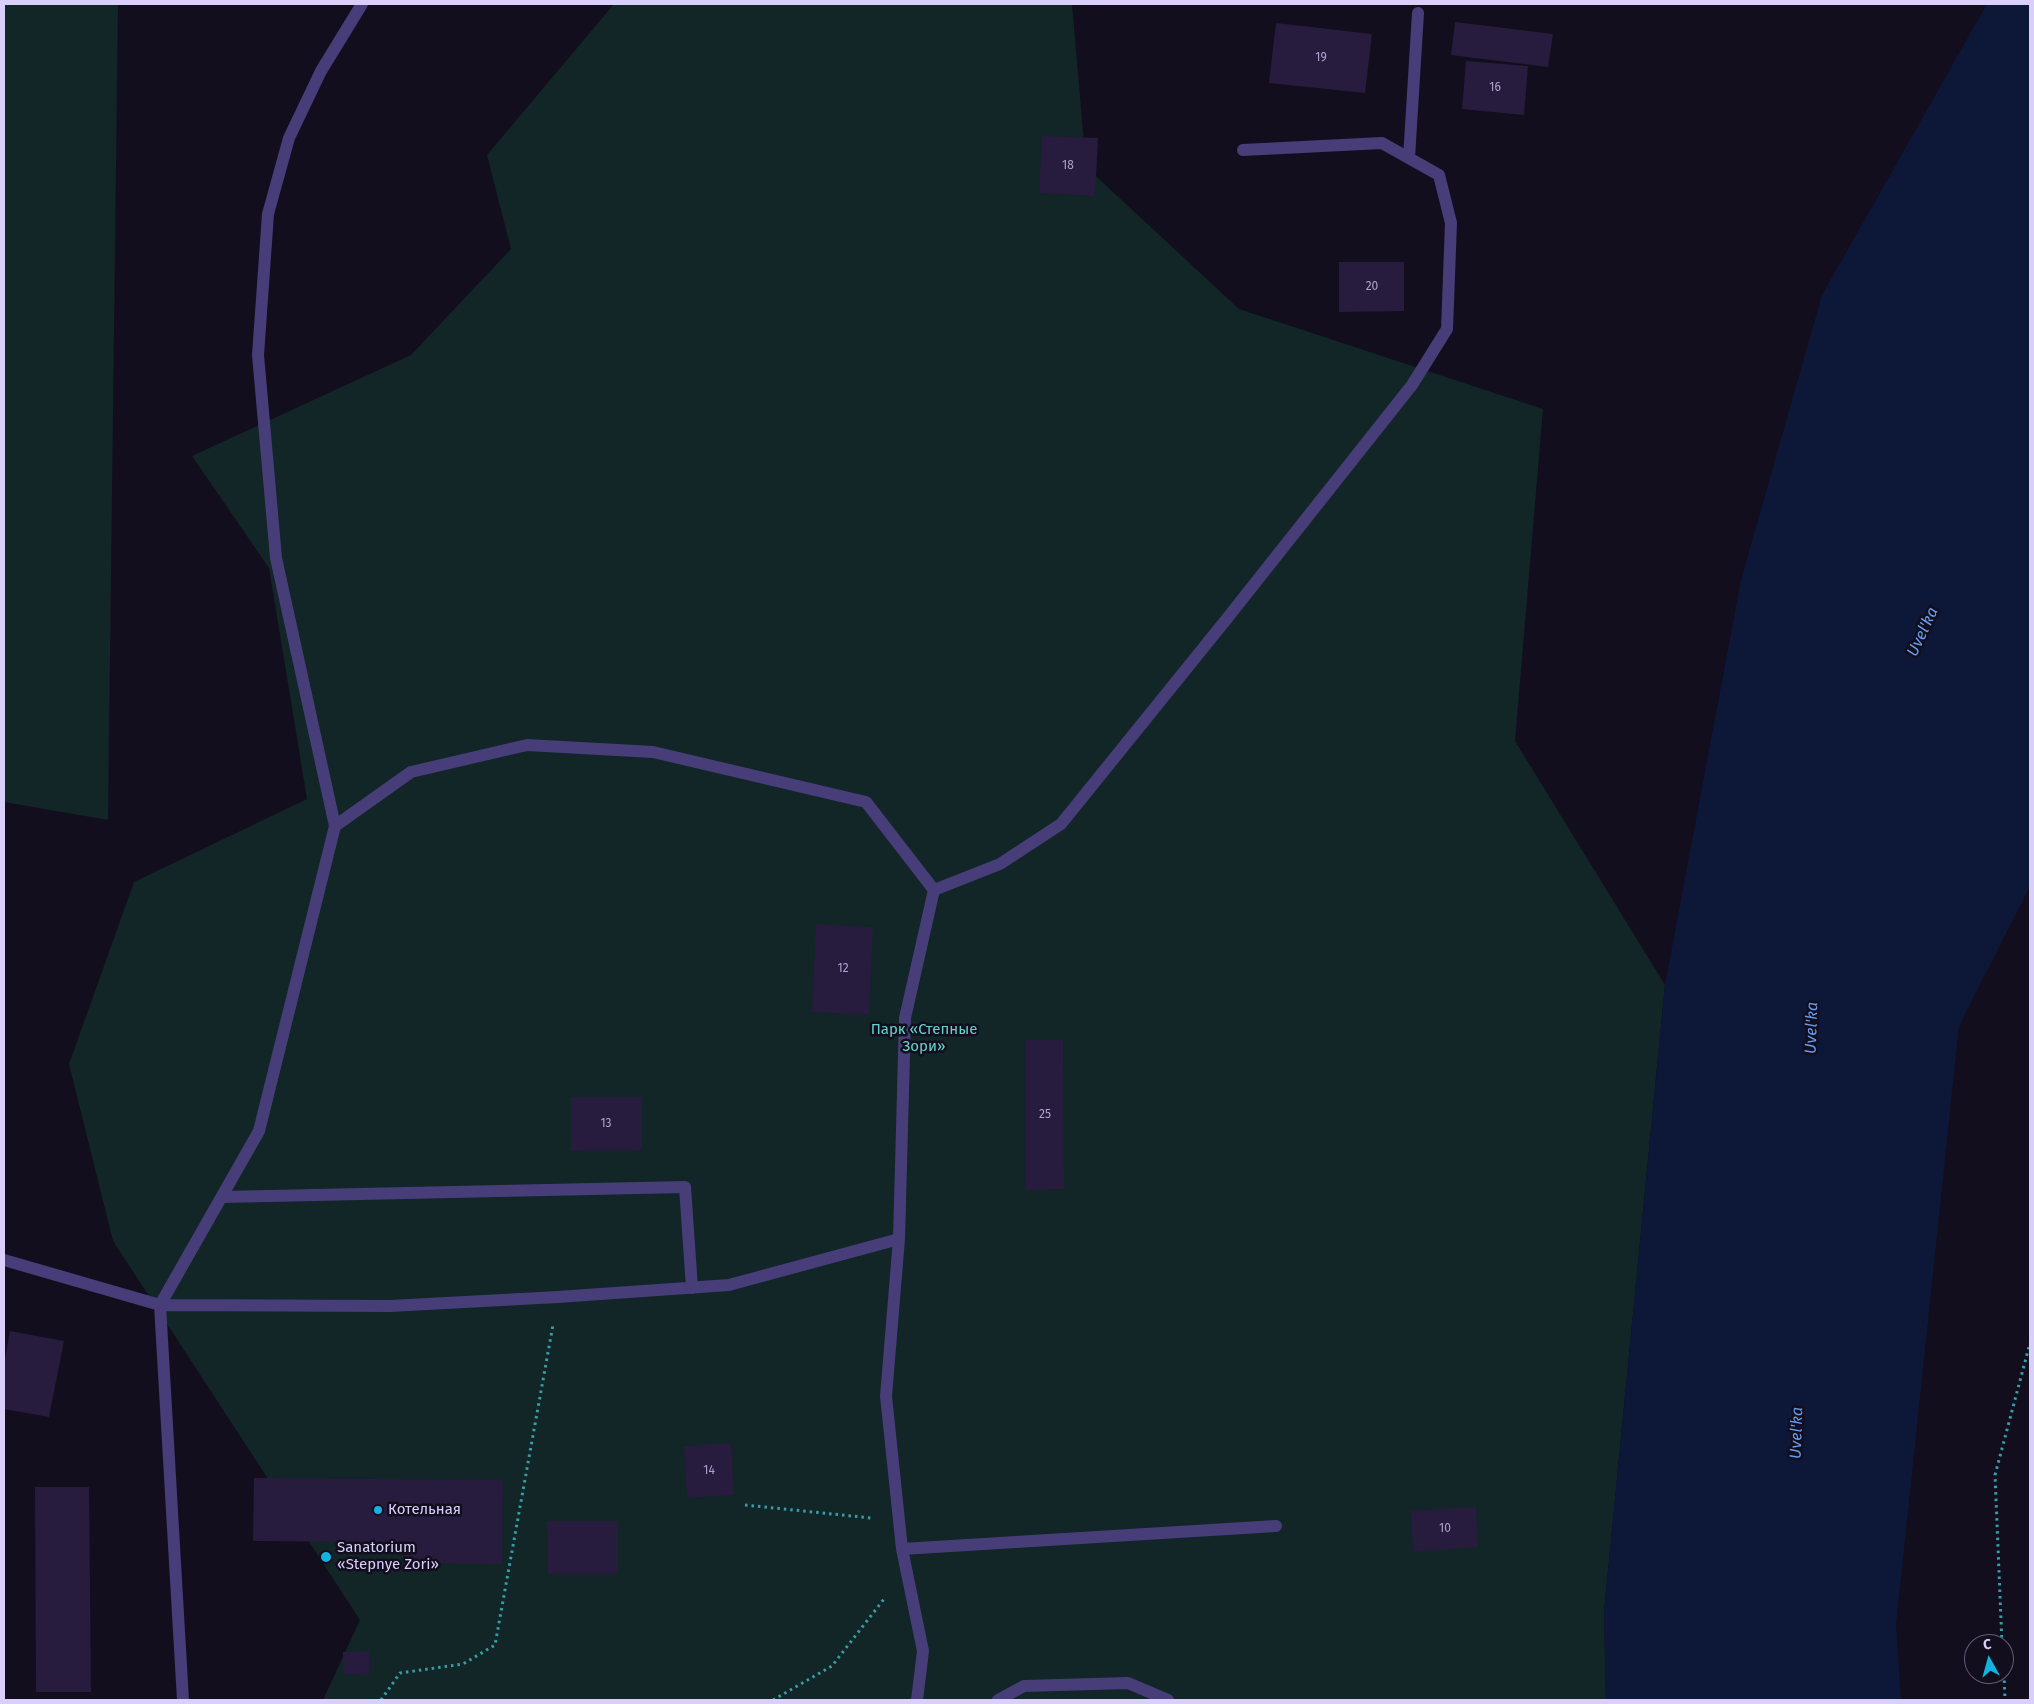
<!DOCTYPE html>
<html>
<head>
<meta charset="utf-8">
<style>
	body { margin:0 }
	#map { position:relative; width:2034px; height:1704px; overflow:hidden; background:#130e1e; font-family:"Fira Sans",sans-serif }
	canvas { display:block }
	.frame { position:absolute; inset:0; border:5px solid #dacffb; pointer-events:none }
	.north { position:absolute; left:1964px; top:1634px; width:50px; height:50px; box-sizing:border-box; background:#130e1e; border:1px solid #635b76; border-radius:50%; rotate:353deg; font-size:14px; font-weight:700; line-height:20px; text-align:center; color:#dacffb }
	.north::after { content:''; display:block; margin:auto; width:18px; height:22px; background:#13b2e2; clip-path:polygon(50% 0,100% 100%,50% 72%,0 100%) }
</style>
</head>
<body>
<div id="map">
<canvas width="2034" height="1704"></canvas>
<div class="frame"></div>
<div class="north">С</div>
</div>
<script>
const ctx = document.querySelector('canvas').getContext('2d');
ctx.lineJoin = 'round';
function paint(path, color) { ctx.fillStyle = color; ctx.fill(path, 'evenodd'); }
function strokePath(path, color, width, dash) { ctx.strokeStyle = color; ctx.lineWidth = width; ctx.lineCap = dash ? 'butt' : 'round'; ctx.setLineDash(dash || []); ctx.stroke(path); }
function label(font, color, halo, rows, align = 'center') {
  ctx.font = font + ' "Fira Sans",sans-serif'; ctx.lineWidth = 5; ctx.setLineDash([]); ctx.textBaseline = 'middle'; ctx.strokeStyle = halo; ctx.fillStyle = color; for (const [text, x, y, turn = 0] of rows) {
    ctx.save(); ctx.translate(x, y); ctx.rotate((+turn || 0) * Math.PI / 180); ctx.textAlign = isNaN(turn) ? turn : align; if (halo) ctx.strokeText(text, 0, 0); ctx.fillText(text, 0, 0); ctx.restore();
  }
}
paint(new Path2D(`
	M4,4H118L108,820L4,802Z
	M614,4H1072L1086,167L1239,309L1543,409L1515,741L1665,985L1604,1612L1606,1700H323L360,1620L113,1241L69,1064L134,882L307,799L269,568L192,456L411,355L511,249L487,155Z`), '#122527');
paint(new Path2D(`
	M1987,4H2030V886L1959,1026L1896,1625L1901,1700H1606L1604,1612L1665,985L1741,580L1822,295Z`), '#0d1738');
paint(new Path2D(`
	M1455,22L1553,34L1548,67L1451,55Z
	M1276,23L1372,34L1365,93L1269,83Z
	M1466,61L1528,66L1524,115L1462,109Z
	M1042,136L1098,138L1095,196L1039,193Z
	M1339,262H1404V311L1339,312Z
	M816,924L873,927L869,1015L812,1012Z
	M1026,1040H1063L1064,1189L1026,1190Z
	M571,1097H642V1150L571,1151Z
	M10,1331L64,1341L49,1417L4,1409V1365Z
	M731,1443L734,1495L687,1498L684,1446Z
	M254,1478L503,1480L502,1564L405,1563V1542L253,1541Z
	M35,1487H89L91,1692H36Z
	M1476,1507L1478,1547L1413,1552L1411,1511Z
	M547,1521H618V1574H548Z
	M369,1651V1675L343,1674V1652Z`), '#271c3d');
strokePath(new Path2D(`
	M745,1505L871,1518
	M2002,1644L1995,1475L2030,1343
	M2004,1674L2005,1700
	M381,1700L400,1673L463,1664L495,1645L553,1325
	M773,1700L832,1666L884,1599`), '#379ea6', 3, [2.5, 4]);
strokePath(new Path2D(`
	M1409,158L1418,13
	M335,826L276,558L258,355L268,214L289,138L321,71L362,4
	M934,890L1000,864L1061,824L1225,621L1412,385L1447,329L1451,223L1439,175L1382,143L1243,150
	M222,1197L685,1187L692,1288
	M4,1260L160,1305L390,1306L558,1297L729,1285L899,1239
	M902,1549L1276,1526
	M183,1700L160,1305L259,1131L335,826L411,772L527,745L653,752L866,802L934,890L905,1018L899,1239L886,1396L902,1549L923,1651L917,1700
	M998,1700L1024,1686L1128,1683L1168,1700`), '#473d79', 12);
for (const [x, y, r, color] of [
	[378,1510,5,"#13b2e2"],
	[326,1557,6,"#13b2e2"]
]) { const dot = new Path2D(); dot.arc(x, y, r, 0, 2 * Math.PI); ctx.fillStyle = color; ctx.fill(dot); strokePath(dot, '#130e1e', 2); }
label('12px', '#ada2cc', null, [
	["19",1321,58],
	["16",1495,88],
	["18",1068,166],
	["20",1372,287],
	["12",843,969],
	["25",1045,1115],
	["13",606,1124],
	["14",709,1471],
	["10",1445,1529]
]);
label('15px', '#62d4c7', '#130e1e', [
	["Парк «Степные",924,1030],
	["Зори»",924,1047]
]);
label('15px', '#dacffb', '#130e1e', [
	["Котельная",388,1510],
	["Sanatorium",337,1548],
	["«Stepnye Zori»",337,1565]
], 'left');
label('italic 16px', '#669ef2', '#130e1e', [
	["Uvel'ka",1923,632,-65],
	["Uvel'ka",1812,1028,-88],
	["Uvel'ka",1797,1433,-88]
]);
</script>
</body>
</html>
